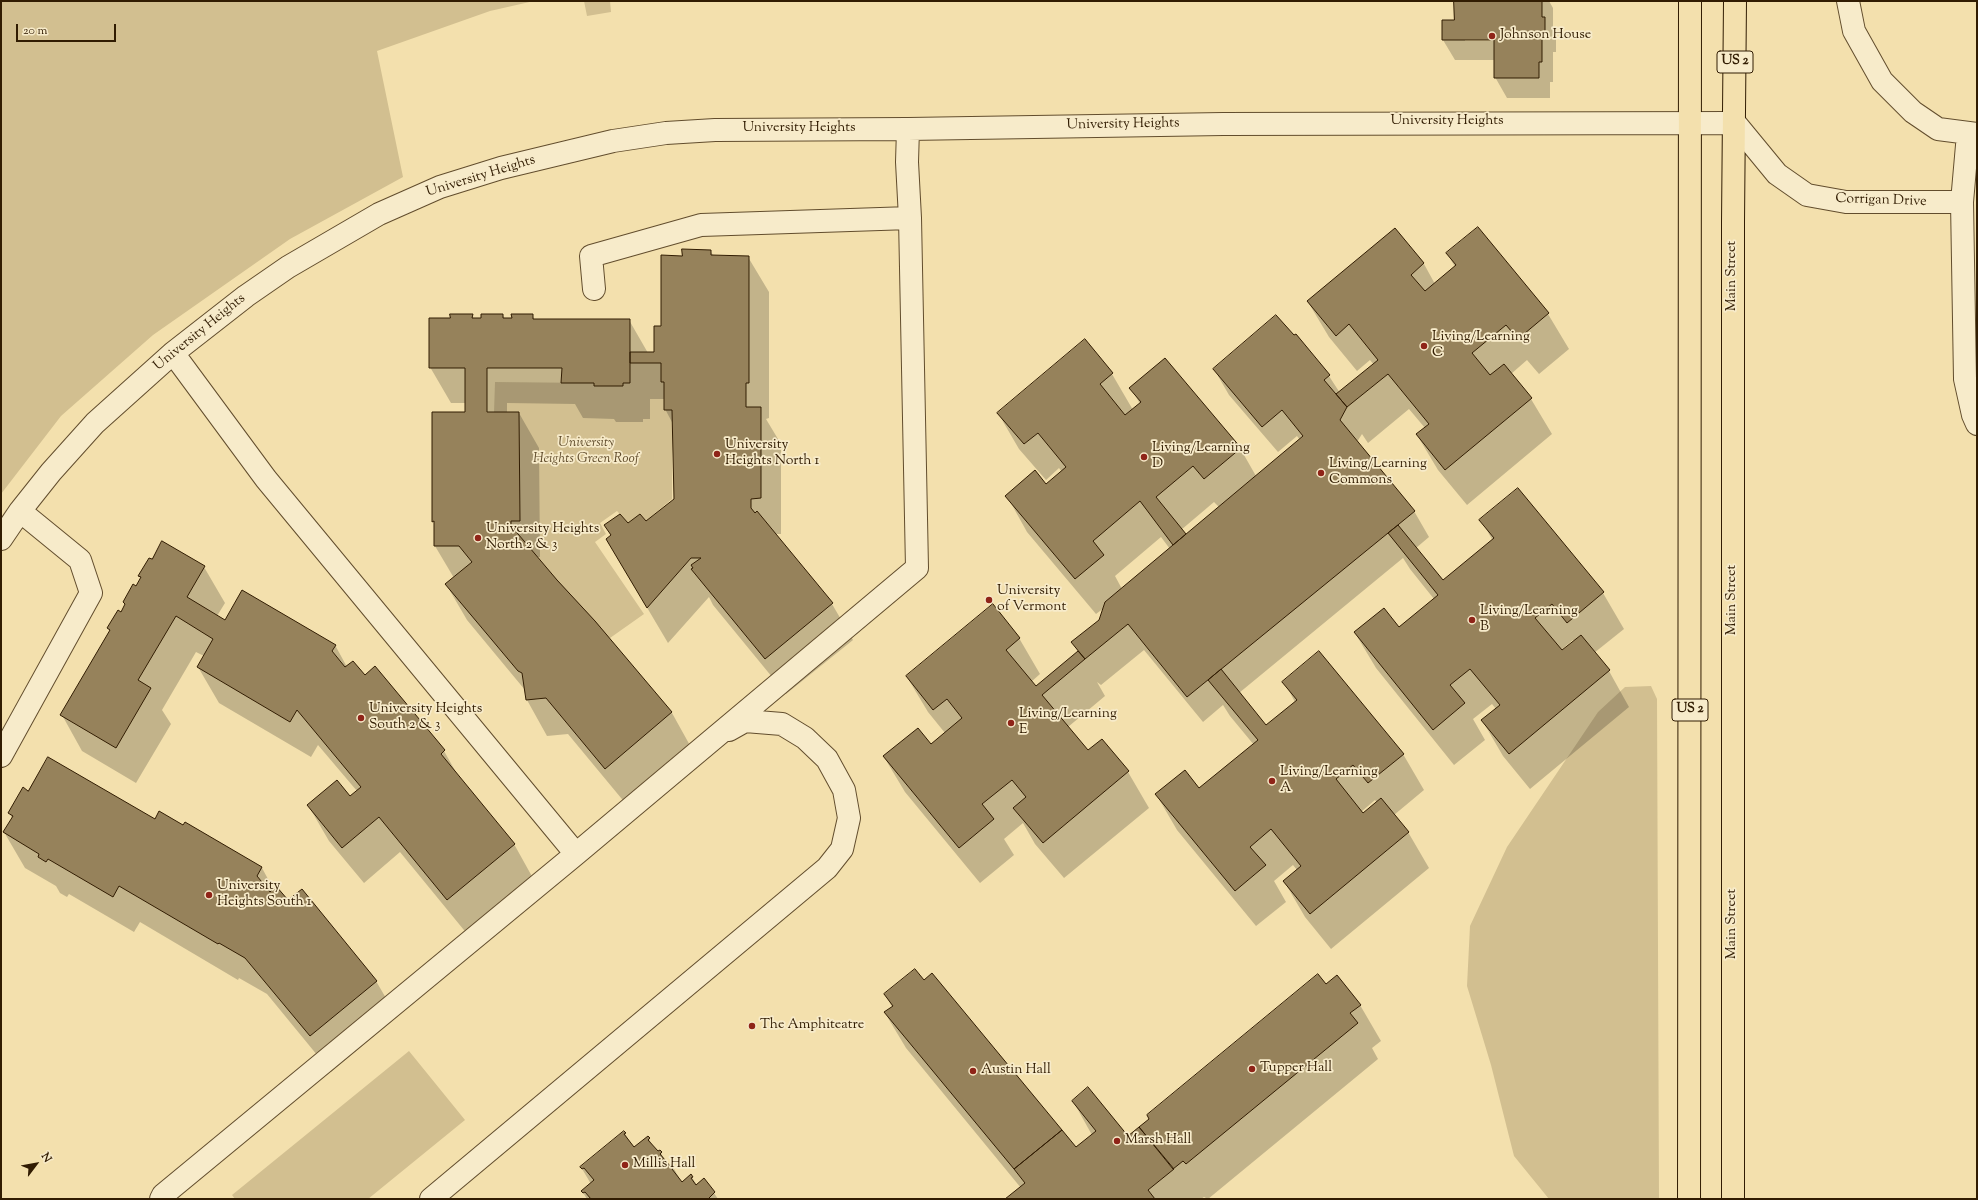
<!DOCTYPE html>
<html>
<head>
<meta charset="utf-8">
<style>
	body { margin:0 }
	#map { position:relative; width:1978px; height:1200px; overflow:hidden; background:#f3e0ad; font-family:"Sorts Mill Goudy",serif }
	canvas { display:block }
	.frame { position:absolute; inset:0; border:2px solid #311c02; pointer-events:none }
	.north { position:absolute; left:16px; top:1144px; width:40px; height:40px; -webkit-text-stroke:3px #f7ebca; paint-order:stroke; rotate:58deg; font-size:11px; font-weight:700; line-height:16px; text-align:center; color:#311c02 }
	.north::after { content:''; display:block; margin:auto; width:14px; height:18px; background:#311c02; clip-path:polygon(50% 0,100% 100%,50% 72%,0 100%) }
	.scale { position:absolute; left:16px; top:24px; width:100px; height:18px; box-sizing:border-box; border:2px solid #311c02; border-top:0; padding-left:5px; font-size:12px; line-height:14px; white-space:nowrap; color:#311c02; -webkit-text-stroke:3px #f7ebca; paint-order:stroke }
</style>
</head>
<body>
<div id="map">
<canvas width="1978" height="1200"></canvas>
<div class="frame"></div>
<div class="north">N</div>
<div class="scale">20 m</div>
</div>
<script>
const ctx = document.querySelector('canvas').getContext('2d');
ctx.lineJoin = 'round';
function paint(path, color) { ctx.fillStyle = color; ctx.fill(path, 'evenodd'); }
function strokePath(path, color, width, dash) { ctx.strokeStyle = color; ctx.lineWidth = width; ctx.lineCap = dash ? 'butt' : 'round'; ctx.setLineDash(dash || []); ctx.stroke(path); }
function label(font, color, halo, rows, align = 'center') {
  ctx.font = font + ' "Sorts Mill Goudy",serif'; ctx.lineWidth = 3.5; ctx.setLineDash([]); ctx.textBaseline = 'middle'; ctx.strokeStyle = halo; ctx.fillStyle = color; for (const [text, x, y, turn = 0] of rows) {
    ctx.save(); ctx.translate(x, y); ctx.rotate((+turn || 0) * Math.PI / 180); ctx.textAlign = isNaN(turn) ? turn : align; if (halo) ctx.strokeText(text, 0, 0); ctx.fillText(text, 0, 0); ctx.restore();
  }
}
paint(new Path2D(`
	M1,1H534L490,11L377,51L403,177L290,239L153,335L61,416L1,494Z
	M584,1H610L611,12L587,16Z
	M630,363H661L664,382V409L672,410V499L646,521L640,514L628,523L617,511L600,523L606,534L595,542L644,614L610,638L593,624L513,528L511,530V521H520L519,412H494L495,382L594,383V386H623V383H630Z
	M1651,686L1657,699L1659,1199H1549L1514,1156L1491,1065L1467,986L1470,926L1507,847L1598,712L1625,687Z
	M409,1051L465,1120L368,1199H235L232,1195Z`), '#d2bf90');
paint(new Path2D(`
	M1455,1H1549L1553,8V34L1556,38V52H1553V82H1550V98H1507L1495,77V60H1455L1443,40L1455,21ZM1465,39H1499V41H1465Z
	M1477,228L1548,314L1569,349L1539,374L1527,360L1511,374L1531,399L1552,434L1467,505L1438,470L1417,435L1425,428L1409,409L1368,443L1362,434L1357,442L1414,511L1429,537L1416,548L1443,581L1493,541L1481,520L1603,593L1624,629L1594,653L1609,671L1629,707L1530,789L1503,756L1482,720L1496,709L1492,704L1473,719L1485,740L1454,765L1376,668L1355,633L1398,628L1434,599L1410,569L1403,558L1239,693L1266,727L1295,702L1284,682L1403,754L1424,790L1394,815L1408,832L1429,868L1331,949L1305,917L1284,881L1297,870L1293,865L1274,881L1286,902L1256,926L1177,830L1156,794L1199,790L1254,745L1230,716L1223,705L1203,722L1144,650L1101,685L1097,682L1105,696L1068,727L1088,752L1102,740L1128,772L1149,808L1064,878L1035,844L1023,823L1004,839L1014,855L980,883L905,792L884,757L931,745L945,733L928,712L907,677L1019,638L1040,674L1031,682L1036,688L1078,652L1073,643L1100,620L1104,608L1096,614L1027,532L1007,496L1046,485L1062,472L1059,468L1046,480L1019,449L998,413L1112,374L1133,410L1140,404L1131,388L1240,448L1256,476L1300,440L1297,436L1278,452L1229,395L1214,369L1329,376L1340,393L1374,365L1370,360L1357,371L1329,337L1308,302L1395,229L1424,264L1435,284L1455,267L1447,253ZM1214,502L1219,507L1185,536L1181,530ZM1161,537L1170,549L1122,589L1115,576ZM1573,640L1575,641L1562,652L1561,650ZM1375,800L1377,803L1363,814L1361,812Z
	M710,251L714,256L748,257L769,292V418L766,419L781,444V534H775L832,604L853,640L786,694L713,605L709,597L668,643L607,540L611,536L605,526L646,522L675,499L673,424L665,409V399H650V419H643V422H616L614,419L583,418L575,404L507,403V413H519L539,448L540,557H536L595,621L672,713L692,749L626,804L568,734L547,736L527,700L525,690L467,620L446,584L454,578L435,546V525L433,521L466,413V403H451L430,367L451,319L472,315L474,319L503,315L505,319L532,315L535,320H629L648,353H655L683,257Z
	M204,567L225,603L217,616L225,621L335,645L347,667L365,677L444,751L461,781L514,844L534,880L468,935L400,852L364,883L329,841L308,805L350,797L357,791L318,745L311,757L219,703L198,667L204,656L196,652L162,710L171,724L136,783L82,751L62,715L110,632L108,628L121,613L137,587L141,579L139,576Z
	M28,792L183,826L185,823L262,868L274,890L376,981L397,1017L331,1072L267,994L239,978L238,980L140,922L134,932L69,894L67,897L60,893L56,886L25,868L4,832L12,818L9,813Z
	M1326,985L1360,1005L1381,1041L1372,1048L1378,1059L1208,1199L1204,1197L1201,1199H1007L1021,1188L906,1048L885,1013L892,1007L885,994L1076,1149L1092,1135L1073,1101L1128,1137Z
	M624,1132L634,1149L649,1139L657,1153L660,1151L669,1168L673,1167L682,1183L691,1176L697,1185L714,1193L718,1199H587L582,1191L591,1184L581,1167Z`), '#0003');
const building = new Path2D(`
	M1454,1H1542V17H1545V32H1542V62H1539V78H1494V40H1442V20H1454Z
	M1478,227L1549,313L1518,339L1506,325L1472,353L1490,375L1504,364L1532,398L1445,470L1416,434L1429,424L1388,374L1347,407L1336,394L1378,360L1349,324L1336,336L1307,301L1395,228L1424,263L1411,275L1425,291L1456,265L1446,253Z
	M682,249L711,250V255L749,256V383H746V407H761V498L751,499V508L755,513L757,511L833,603L765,659L691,569L693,568L691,565L701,558H691L647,608L606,539L611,535L604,525L620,514L628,523L640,514L646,521L674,499L672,410H664V382H661V363H630V352H654V326H661V255L682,256Z
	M450,314H473L472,318H481V314H503V318H512L511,314H533V319H630V383H623V386H594V383H561L562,368H487V412H519L520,521H511V530L513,528L557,580L595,621L672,712L605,769L546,698L526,700L522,673L518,671L445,584L472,562L459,546H434V521L432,522V412H465V368H429V318H450Z
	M1276,315L1294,335L1296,334L1330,375L1324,380L1347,407L1340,420L1415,511L1187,697L1128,624L1085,659L1071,642L1099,620L1105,602L1303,436L1282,410L1262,427L1213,369Z
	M1085,339L1113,373L1100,384L1125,415L1141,402L1129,388L1165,358L1241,448L1204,479L1193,466L1156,497L1186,534L1173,545L1140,501L1093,541L1104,555L1075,579L1005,496L1035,470L1046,484L1066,467L1038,433L1024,444L997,413Z
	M1518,488L1604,592L1567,623L1552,604L1535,618L1562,650L1581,635L1610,670L1509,754L1481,720L1500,705L1470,669L1450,685L1465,703L1433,730L1354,632L1384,608L1399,627L1438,595L1388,533L1398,525L1443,580L1494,538L1479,520Z
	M162,541L205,566L187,597L225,620L242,590L336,645L332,651L345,667L353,661L365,675L375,666L445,750L441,754L515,844L447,900L379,817L342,848L307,805L337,780L350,796L361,787L297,710L290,722L197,667L213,639L176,616L138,680L151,688L116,748L60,715L110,630L107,628L118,610L121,612L125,604L123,602L133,584L136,586L141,577L138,576L149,558L152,559Z
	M993,604L1020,638L1006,650L1036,686L1078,651L1085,659L1042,695L1088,750L1102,739L1129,771L1043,843L1013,808L1026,797L1012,780L982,804L994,819L959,848L883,756L918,728L931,744L962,718L947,699L933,710L906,676Z
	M1319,651L1404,754L1368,783L1353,765L1336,779L1363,813L1381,798L1409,832L1310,914L1283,881L1301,866L1271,829L1250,847L1266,865L1235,891L1155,794L1185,770L1199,788L1258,740L1208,680L1221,669L1266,725L1297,700L1282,682Z
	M48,757L155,819L159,811L183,825L185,822L262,867L257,876L270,892L276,886L288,900L302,889L377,981L310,1036L245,958L219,943L218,944L119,886L113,897L48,859L46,862L38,857L39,854L3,832L13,816L8,813L23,787L28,791Z
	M915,969L924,980L932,973L1062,1130L1014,1169L884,1012L893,1006L884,994Z
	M1318,974L1326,984L1337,975L1361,1005L1350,1013L1358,1023L1186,1164L1183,1161L1173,1169L1139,1127L1149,1119L1147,1115Z
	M1088,1087L1128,1136L1139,1127L1174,1169L1148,1190L1155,1199H1005L1025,1183L1014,1169L1062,1130L1076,1147L1096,1131L1072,1101Z
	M624,1131L626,1133L624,1134L634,1147L648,1136L650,1138L648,1140L658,1151L660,1150L662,1152L660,1154L670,1166L672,1164L674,1167L672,1169L682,1182L691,1174L693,1177L691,1178L696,1185L704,1178L715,1192L708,1199H591L585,1192L583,1193L581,1191L594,1180L584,1168L582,1169L580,1167Z`);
paint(building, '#96825b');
strokePath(building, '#311c02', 1);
const minor = new Path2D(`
	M1848,1L1854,31L1882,81L1913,112L1938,129L1977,134
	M1968,134L1962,202L1965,379L1973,415L1977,424
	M594,289L591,256L701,225L910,218
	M173,353L266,479L576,854
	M1,539L20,511L51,472L95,423L173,353L246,296L288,267L379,214L440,187L501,168L559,154L613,141L666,133L715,130L908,129L1223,124L1735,123L1777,174L1807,195L1846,202H1962
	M1,756L91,593L80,560L20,511
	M161,1199L163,1195L576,854L917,568L910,218L907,162L908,129
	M431,1199L827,868L842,849L849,818L844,790L827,759L805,738L782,724L745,721L729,730`);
const major = new Path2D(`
	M1689,1199L1690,1
	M1733,1199V222L1735,1`);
strokePath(minor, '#624d2d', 24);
strokePath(major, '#311c02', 24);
strokePath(minor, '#f7ebca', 22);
strokePath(major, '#f3e0ad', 22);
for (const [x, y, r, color] of [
	[1492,36,4,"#8f2418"],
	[1424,346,4,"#8f2418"],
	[717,454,4,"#8f2418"],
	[1144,457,4,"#8f2418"],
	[1321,473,4,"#8f2418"],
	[478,538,4,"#8f2418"],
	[989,600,4,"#8f2418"],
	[1472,620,4,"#8f2418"],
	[361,718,4,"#8f2418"],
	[1011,723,4,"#8f2418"],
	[1272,781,4,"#8f2418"],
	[209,895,4,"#8f2418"],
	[752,1026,4,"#8f2418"],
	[1252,1069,4,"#8f2418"],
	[973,1071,4,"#8f2418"],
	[1117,1141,4,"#8f2418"],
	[625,1165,4,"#8f2418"]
]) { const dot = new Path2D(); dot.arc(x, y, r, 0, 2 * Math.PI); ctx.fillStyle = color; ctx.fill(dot); strokePath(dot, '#f7ebca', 1.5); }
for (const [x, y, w] of [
	[1735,62,36],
	[1690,710,36]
]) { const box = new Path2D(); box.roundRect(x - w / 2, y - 11, w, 22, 3); ctx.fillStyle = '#f7ebca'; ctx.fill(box); strokePath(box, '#311c02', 1); }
label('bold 13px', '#311c02', null, [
	["US 2",1735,62],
	["US 2",1690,710]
]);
label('14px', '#311c02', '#f7ebca', [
	["Johnson House",1500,36],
	["Living/Learning",1432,338],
	["C",1432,354],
	["University",725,446],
	["Heights North 1",725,462],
	["Living/Learning",1152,449],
	["D",1152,465],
	["Living/Learning",1329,465],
	["Commons",1329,481],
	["University Heights",486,530],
	["North 2 & 3",486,546],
	["University",997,592],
	["of Vermont",997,608],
	["Living/Learning",1480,612],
	["B",1480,628],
	["University Heights",369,710],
	["South 2 & 3",369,726],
	["Living/Learning",1019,715],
	["E",1019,731],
	["Living/Learning",1280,773],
	["A",1280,789],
	["University",217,887],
	["Heights South 1",217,903],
	["The Amphiteatre",760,1026],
	["Tupper Hall",1260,1069],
	["Austin Hall",981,1071],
	["Marsh Hall",1125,1141],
	["Millis Hall",633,1165]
], 'left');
label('14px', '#311c02', '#f7ebca', [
	["University Heights",1447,122],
	["University Heights",1123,125,-1],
	["University Heights",799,129],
	["University Heights",481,177,-17],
	["Corrigan Drive",1881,201,2],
	["Main Street",1733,276,-90],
	["University Heights",200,333,-39],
	["Main Street",1733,600,-90],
	["Main Street",1733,924,-90]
]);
label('italic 14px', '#614d2d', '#f7ebca', [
	["University",586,444],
	["Heights Green Roof",586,460]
]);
</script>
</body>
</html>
